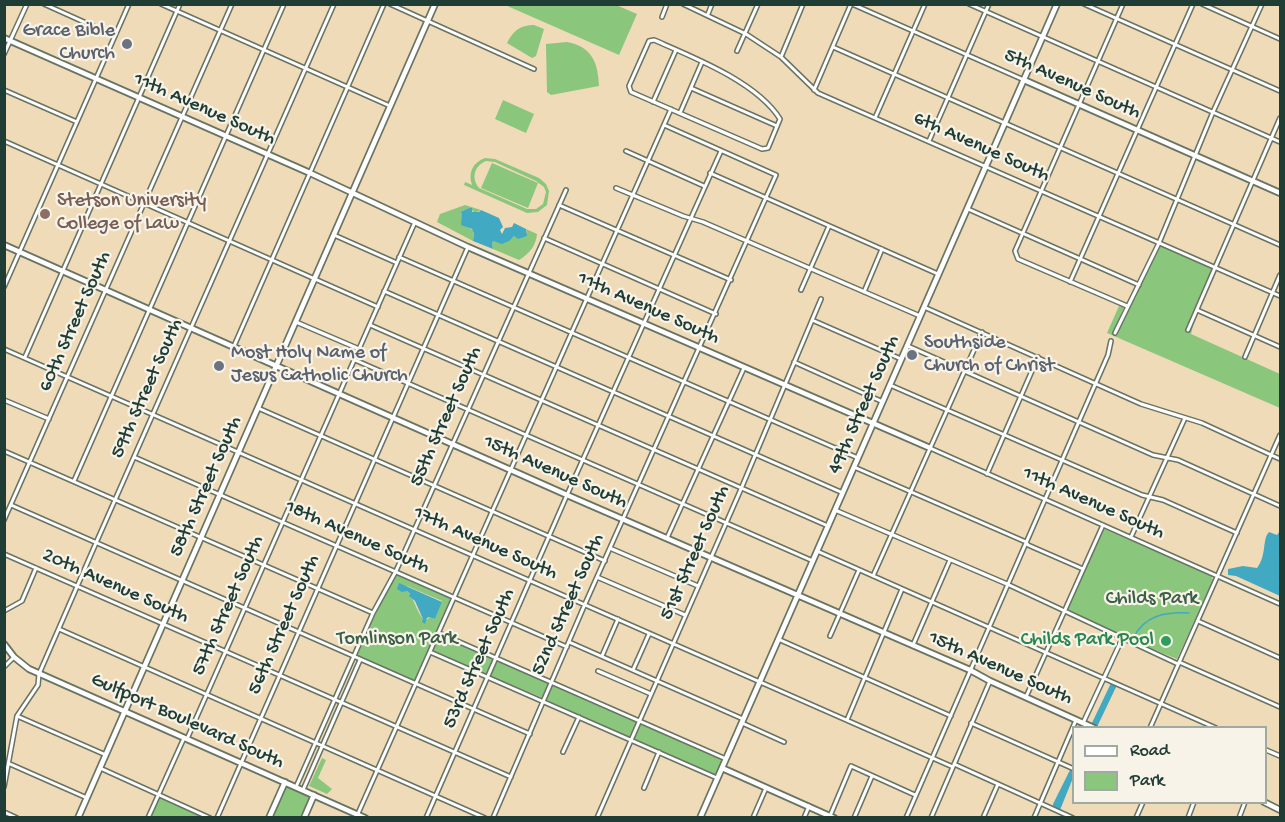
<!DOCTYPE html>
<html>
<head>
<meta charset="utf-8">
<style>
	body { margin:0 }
	#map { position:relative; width:1285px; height:822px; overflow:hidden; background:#f0dbb9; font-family:"Gochi Hand",sans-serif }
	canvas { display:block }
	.frame { position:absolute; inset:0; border:6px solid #1f3d34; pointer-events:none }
	.legend { position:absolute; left:1072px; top:726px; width:195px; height:78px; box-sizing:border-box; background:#f7f3e8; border:2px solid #a1aaa0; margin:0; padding:8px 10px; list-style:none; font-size:18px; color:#1f3d34 }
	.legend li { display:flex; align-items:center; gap:12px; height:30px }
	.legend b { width:30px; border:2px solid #a1aaa0 }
</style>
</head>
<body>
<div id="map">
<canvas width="1285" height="822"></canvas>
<div class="frame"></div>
<ul class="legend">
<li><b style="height:8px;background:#fff"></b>Road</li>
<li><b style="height:16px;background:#8ac67c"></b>Park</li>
</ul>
</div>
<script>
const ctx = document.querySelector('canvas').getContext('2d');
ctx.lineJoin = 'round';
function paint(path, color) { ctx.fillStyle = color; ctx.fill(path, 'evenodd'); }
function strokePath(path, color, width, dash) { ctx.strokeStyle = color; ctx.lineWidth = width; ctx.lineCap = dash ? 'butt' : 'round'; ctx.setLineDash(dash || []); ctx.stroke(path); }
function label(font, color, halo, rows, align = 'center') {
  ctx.font = font + ' "Gochi Hand",sans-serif'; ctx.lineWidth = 4.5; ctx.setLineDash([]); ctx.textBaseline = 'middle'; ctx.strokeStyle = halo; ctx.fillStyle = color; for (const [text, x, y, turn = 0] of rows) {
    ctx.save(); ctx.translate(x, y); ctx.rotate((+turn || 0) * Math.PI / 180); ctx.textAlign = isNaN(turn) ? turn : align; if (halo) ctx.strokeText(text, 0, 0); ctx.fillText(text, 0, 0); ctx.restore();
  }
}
paint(new Path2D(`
	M505,5H616L637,14L619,55Z
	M534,25L544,29L536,56L532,58L507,43C513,31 520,25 534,25Z
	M567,42C592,47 598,62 599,86L551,95L547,92L546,44Z
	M503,100L534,114L526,133L495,119Z
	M485,158L495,159L539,178L546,184L549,191L547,205L538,212L527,213L464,185L465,182L472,185C468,173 472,163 485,158ZM486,161L495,162L536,181L544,187L546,192L543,204L536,209H527L479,188C471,178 474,166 486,161Z
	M492,163L538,183L528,208L481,188Z
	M465,205L481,210L475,213L469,208L460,212L462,214V224L474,231L473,241L437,222L440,214Z
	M526,229L537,234C536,246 529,254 519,260L493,249L492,244L493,241L504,243L514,236L516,237L527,233Z
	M1159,245L1212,269L1185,331L1188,332L1196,314L1191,334L1280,374V408L1107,333L1119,306L1124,307L1113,334L1116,335Z
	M1104,529L1211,575L1213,580L1177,659L1130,640L1067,609Z
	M396,574L452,598L415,682L357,656L382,600ZM407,586L442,601L435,619L430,617L425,621C416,612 415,599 407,591Z
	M440,635L494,659L487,675L433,651Z
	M497,660L550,683L543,698L490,676Z
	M553,685L637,722L631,738L546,700Z
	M640,723L721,759L722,763L717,774L714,775L634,739Z
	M322,758L326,760L318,778L332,789L327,794L309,786Z
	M286,786L311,797L302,817L272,818Z
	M159,796L206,818H150Z`), '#8ac67c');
paint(new Path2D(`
	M469,208H472V212H479L481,210L499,218L503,227L500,230L502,234L505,228L512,227L514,223L526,229L527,236L518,239L514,236L509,241L502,244L493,241L492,244L493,249L473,241L474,233L472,229L461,225L462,214L460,212Z
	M1280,531V596L1236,576L1228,575V569L1243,566L1257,568C1267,555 1262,539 1269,532L1277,535Z
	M399,583L442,602L435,619L429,617L427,618L425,624L422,622L423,619L415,601L409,596L410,594L407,591L402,592L397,589Z
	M1111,683L1117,685L1097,727L1091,725Z
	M1070,770L1073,771V778L1060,810L1053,807V804Z`), '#42a9c2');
strokePath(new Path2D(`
	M1133,638C1145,615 1165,612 1189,613`), '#42a9c2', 1.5);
const street = new Path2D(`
	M44,4L115,36
	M161,4L390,106
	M390,4L534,69
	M683,4L746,34L781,57L818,93L1280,296
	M852,4L1024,80
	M969,4L1280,142
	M1084,4L1280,91
	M1123,4L1015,251L1018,259L1127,306
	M1202,4L1280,39
	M708,14L712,4
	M662,17L667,4
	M654,40C693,57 757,82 780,119L768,148L762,149L631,92L629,86L649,41Z
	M833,47L1280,245
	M737,51L758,4
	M4,54L27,4
	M781,57L803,4
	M691,88L777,126
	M4,90L77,122
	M814,90L851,4
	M653,102L676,50
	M680,113L702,62
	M875,118L925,4
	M4,141L378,307
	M929,141L989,4
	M626,151L704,186
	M710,173L938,274
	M616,188L683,216L703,222L920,316
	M559,205L731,280
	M968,209L1139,285
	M334,235L397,263
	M544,238L716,314
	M399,257L858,458
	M1070,282L1193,4
	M4,287L129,4
	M801,290L829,226
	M384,291L843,493
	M864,292L882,249
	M924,307L1141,404L1202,423L1280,459
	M1197,310L1280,347
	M812,320L901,359
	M296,322L359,349
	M370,325L828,526
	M1188,330L1280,118
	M1115,333L1159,243L1213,112L1262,4
	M234,346L384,4
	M908,346L1153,455L1178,460L1280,506
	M4,349L953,767
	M25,357L180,4
	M1245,357L1280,275
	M355,360L813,561
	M794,362L883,402
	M890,385L1142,495L1163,500L1237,533
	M4,400L49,419
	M258,408L605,561
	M930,448L1280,604
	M4,451L373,613
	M134,457L567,647
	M854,467L1026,542L1028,545L1083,569
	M987,474L1038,357
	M74,481L284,4
	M11,505L530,734
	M835,510L1007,584L1178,664
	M4,520L232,4
	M1131,537L1185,418
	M667,538L744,368
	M612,549L698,586
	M817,551L1216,728
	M4,554L511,777
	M873,576L982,332
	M597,577L685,615
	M4,611L22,601L36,568
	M1198,621L1280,658
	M59,629L485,818
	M439,633L726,759
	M830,636L859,570
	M778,639L951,716
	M569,642L743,719
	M913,645L950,560
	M430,652L717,778
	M602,656L618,619
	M1179,662L1280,707
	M4,667L14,657
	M633,670L649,634
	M598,671L651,694
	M1026,697L1103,525
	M17,716L106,755
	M847,720L902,589
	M742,723L784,742
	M971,723L1074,769
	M1083,723L1122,639
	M1150,728L1280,435
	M187,739L415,222
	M1266,750L1280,756
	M563,752L579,717
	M10,764L87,798
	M954,764L1073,818
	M100,768L210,818
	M4,787L17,716L38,685L39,674L96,543L334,4
	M296,787L373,613L396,571L566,190
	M644,788L659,752
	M303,790L360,660
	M4,812L17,818
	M830,816L851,766L915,795
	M148,818L184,738
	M217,818L468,247
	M356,818L671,109
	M426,818L567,495L721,151
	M493,818L585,604L776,175L664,125
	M597,818L741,489L821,299
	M753,818L766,788
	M804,818L809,806
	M854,818L872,776
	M906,818L1108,355L1111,341
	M931,818L990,681
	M983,818L998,784
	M1034,818L1076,720
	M1136,818L1143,802
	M1188,818L1194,802
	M1239,818L1245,802`);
const secondary = new Path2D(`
	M4,38L310,173L468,247L930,448
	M1024,80L1280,193
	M4,245L567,495L970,670L990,681L1094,728
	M4,644L14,657L29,669L365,818
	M722,768L834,818
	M1264,802L1280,810
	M78,818L435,4
	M269,818L285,782
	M304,818L314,795
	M700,818L1057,4`);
strokePath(street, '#687463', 6);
strokePath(secondary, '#687463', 8);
strokePath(street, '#fff', 3);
strokePath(secondary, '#fff', 4.5);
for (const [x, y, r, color] of [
	[127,44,6,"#6b7280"],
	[45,214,6,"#8d6e63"],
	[912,355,6,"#6b7280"],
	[219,366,6,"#6b7280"],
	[1166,641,6,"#2e9e5b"]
]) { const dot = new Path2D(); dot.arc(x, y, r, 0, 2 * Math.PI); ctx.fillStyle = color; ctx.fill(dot); strokePath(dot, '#f7f3e8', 2); }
label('20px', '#5b616d', '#f7f3e8', [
	["Grace Bible",115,32,"right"],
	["Church",115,55,"right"],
	["Southside",924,344],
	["Church of Christ",924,367],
	["Most Holy Name of",231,354],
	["Jesus Catholic Church",231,377]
], 'left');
label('20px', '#1f3d34', '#f7f3e8', [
	["5th Avenue South",1072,85,24],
	["11th Avenue South",204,110,24],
	["6th Avenue South",981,148,24],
	["11th Avenue South",648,309,24],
	["60th Street South",76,322,-66],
	["59th Street South",148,389,-66],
	["49th Street South",865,405,-66],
	["55th Street South",447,417,-66],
	["15th Avenue South",555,473,24],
	["58th Street South",207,487,-66],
	["11th Avenue South",1093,504,24],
	["18th Avenue South",357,538,24],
	["17th Avenue South",485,544,24],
	["51st Street South",696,553,-66],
	["20th Avenue South",115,587,24],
	["52nd Street South",569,605,-66],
	["57th Street South",229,606,-66],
	["56th Street South",285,625,-66],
	["53rd Street South",480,659,-66],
	["15th Avenue South",1000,669,24],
	["Gulfport Boulevard South",187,722,24]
]);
label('20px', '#785e54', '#f7f3e8', [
	["Stetson University",57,202],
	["College of Law",57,225]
], 'left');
label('20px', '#3a5f46', '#f7f3e8', [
	["Childs Park",1152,600],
	["Tomlinson Park",397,640]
]);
label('20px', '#27864d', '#f7f3e8', [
	["Childs Park Pool",1154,641]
], 'right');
</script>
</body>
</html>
